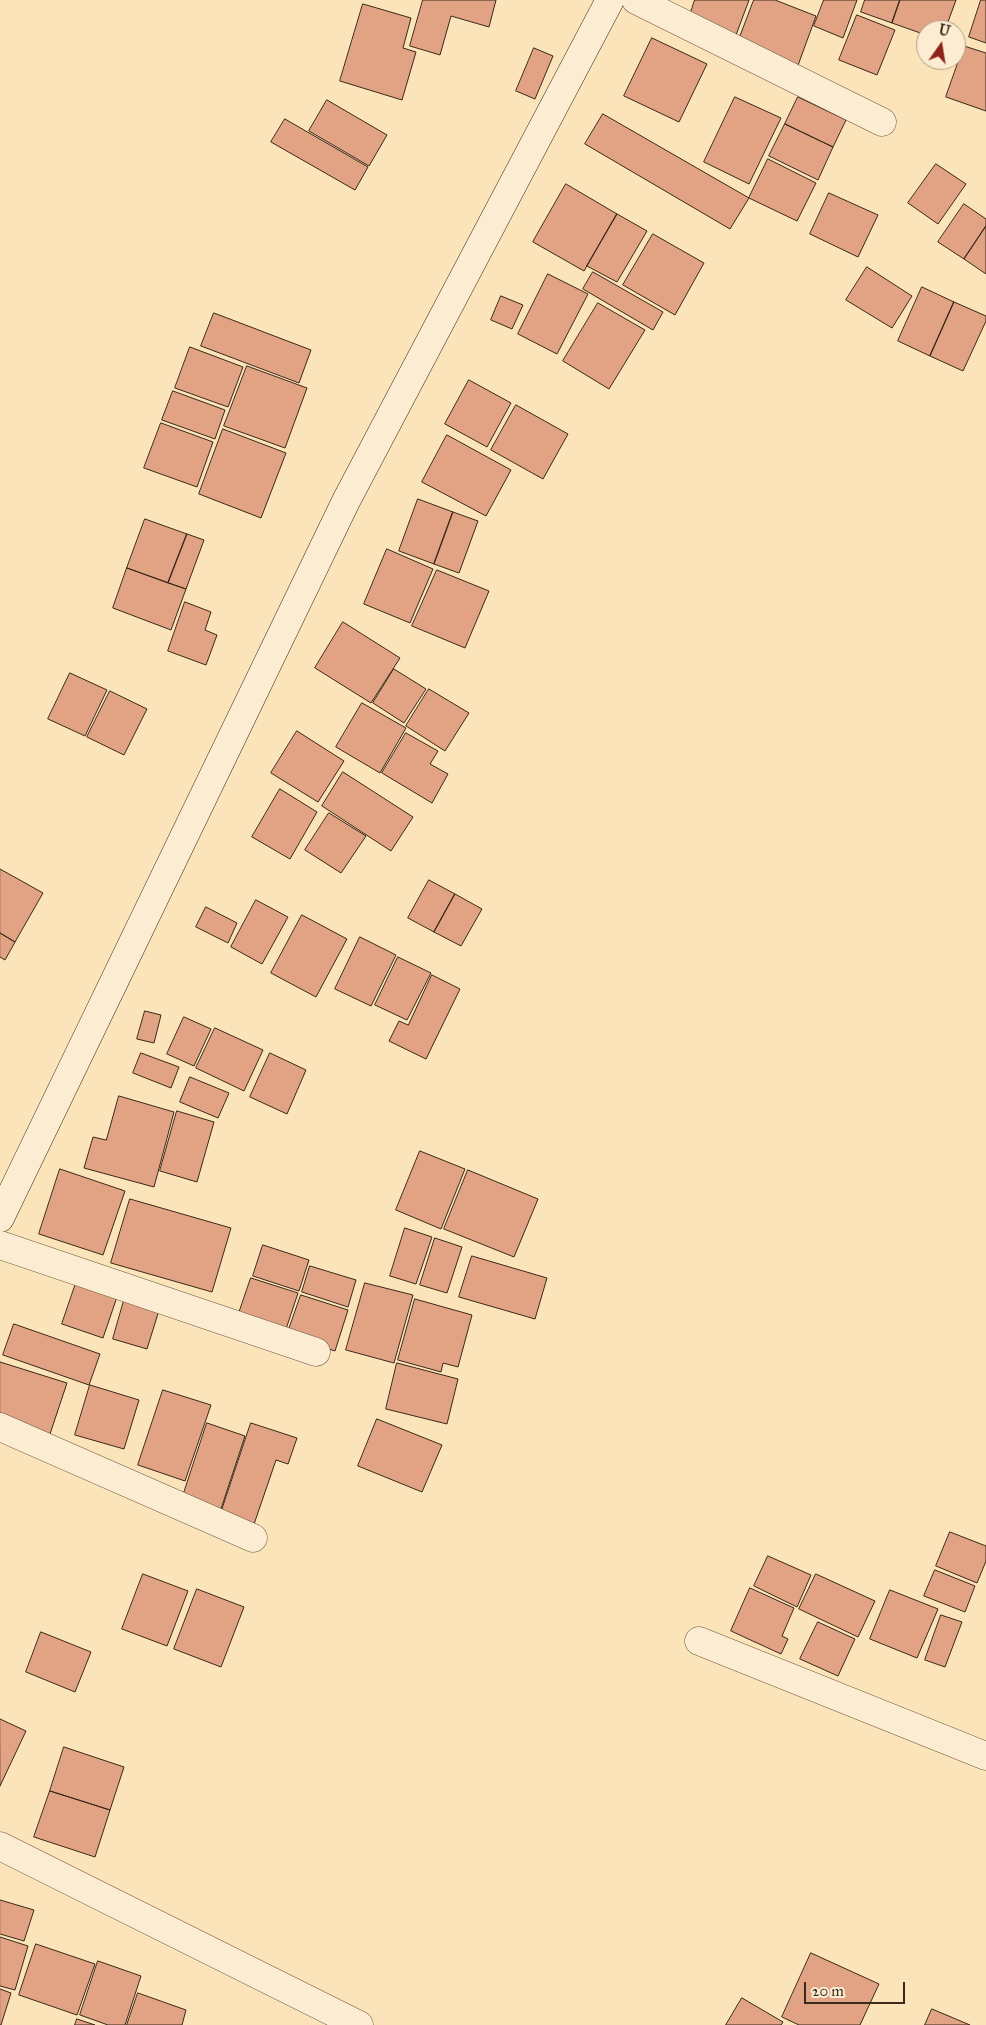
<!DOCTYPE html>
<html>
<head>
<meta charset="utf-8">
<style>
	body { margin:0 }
	#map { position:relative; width:986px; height:2025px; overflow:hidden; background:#fbe4b9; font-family:"IM FELL Great Primer",serif }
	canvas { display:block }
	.north { position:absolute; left:916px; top:20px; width:50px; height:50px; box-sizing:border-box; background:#fcedd2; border:1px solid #ae9e88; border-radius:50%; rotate:13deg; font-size:14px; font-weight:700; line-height:20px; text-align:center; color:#3a2819 }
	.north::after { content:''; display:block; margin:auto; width:18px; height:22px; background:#8f2418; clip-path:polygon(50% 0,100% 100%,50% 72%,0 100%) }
	.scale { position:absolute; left:804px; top:1982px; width:101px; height:22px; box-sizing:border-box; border:2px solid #3a2819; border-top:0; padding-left:6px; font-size:15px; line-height:18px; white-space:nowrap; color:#3a2819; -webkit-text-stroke:4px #fcedd2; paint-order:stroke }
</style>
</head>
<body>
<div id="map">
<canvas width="986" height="2025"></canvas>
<div class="north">U</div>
<div class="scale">20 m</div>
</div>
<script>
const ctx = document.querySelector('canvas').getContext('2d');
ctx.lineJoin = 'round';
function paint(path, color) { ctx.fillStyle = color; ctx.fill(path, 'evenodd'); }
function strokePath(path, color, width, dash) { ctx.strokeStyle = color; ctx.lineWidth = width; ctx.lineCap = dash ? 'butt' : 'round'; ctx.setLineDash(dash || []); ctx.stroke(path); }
const building = new Path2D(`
	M423,0H496L489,27L451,16L440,55L410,46Z
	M695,0H749L736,35L689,18Z
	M754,0H775L816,16L797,68L737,45Z
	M824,0H857L843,38L814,26Z
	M865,0H900L892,23L861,12Z
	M900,0H956L945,30H926V35L892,23Z
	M981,0H986V43L969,37Z
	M363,4L411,18L403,48L416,52L402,100L340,81Z
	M857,15L895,30L877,75L839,60Z
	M652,38L707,64L679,122L624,96Z
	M964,46L986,53V111L946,97Z
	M534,48L553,56L535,99L516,91Z
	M735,97L781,118L749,184L704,162Z
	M798,97L846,120L833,147L785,124Z
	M327,100L387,135L369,166L309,131Z
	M603,114L749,198L730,229L585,144Z
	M285,119L368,167L355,190L271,142Z
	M785,124L833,147L818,180L769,156Z
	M768,159L816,183L797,221L749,198Z
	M936,164L966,184L938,224L908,203Z
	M566,184L617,214L584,271L533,242Z
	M829,193L878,215L858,257L810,234Z
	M964,204L986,219V226L964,259L938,242Z
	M617,214L647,231L617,282L587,266Z
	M986,226V274L964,259Z
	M653,234L704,263L675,315L623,285Z
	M867,267L912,296L892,328L846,300Z
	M593,272L663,312L653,330L583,289Z
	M548,274L588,294L557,354L518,334Z
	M922,287L954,302L930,356L898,341Z
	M501,296L523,305L512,329L491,320Z
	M954,302L986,316V321L963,371L930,356Z
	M598,303L645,330L609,389L563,361Z
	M214,313L311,350L299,383L201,346Z
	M190,347L243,367L228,407L175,388Z
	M247,366L307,388L285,448L224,426Z
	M469,380L511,403L487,447L445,424Z
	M173,391L225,410L215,439L162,420Z
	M516,405L568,434L543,479L491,450Z
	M161,423L213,442L197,487L144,468Z
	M223,429L286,453L261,518L199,494Z
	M447,435L511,470L486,516L422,482Z
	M418,499L453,512L434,564L399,551Z
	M453,512L478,521L459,573L434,564Z
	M145,519L187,534L168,583L127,568Z
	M187,534L204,540L186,589L168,583Z
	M387,549L433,569L410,623L364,604Z
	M127,568L186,589L171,630L113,608Z
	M437,570L489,591L465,648L412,626Z
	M185,602L211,612L205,630L217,635L206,665L168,651Z
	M343,622L400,658L371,703L315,668Z
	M394,669L426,689L404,723L373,703Z
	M70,673L107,690L85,736L48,719Z
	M429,689L469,713L445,751L406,726Z
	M110,691L147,709L124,755L87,737Z
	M362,703L406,728L380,773L336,747Z
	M297,731L344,761L318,802L271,773Z
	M406,733L438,751L430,764L448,774L432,803L382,773Z
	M343,772L413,817L391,851L322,806Z
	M280,789L317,812L290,859L252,837Z
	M329,813L366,836L341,873L305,850Z
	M0,869L43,893L15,942L0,933Z
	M429,880L455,894L434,932L408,918Z
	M455,894L482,909L461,946L434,932Z
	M256,900L288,917L262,964L231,947Z
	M206,907L237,923L228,943L196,927Z
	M302,915L347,939L316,997L271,973Z
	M0,933L15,942L5,960L0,957Z
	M360,937L396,955L371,1006L335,989Z
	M398,957L431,973L407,1020L375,1005Z
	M432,975L460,989L426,1059L389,1041L399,1021L408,1025Z
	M145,1011L161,1015L154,1043L137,1039Z
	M184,1017L211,1029L194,1066L167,1054Z
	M215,1028L263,1050L244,1091L196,1068Z
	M141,1053L179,1067L171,1088L133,1073Z
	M270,1053L306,1070L287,1114L250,1097Z
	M190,1077L229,1093L218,1118L180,1102Z
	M119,1096L174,1112L154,1187L84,1168L93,1137L106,1140Z
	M177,1111L214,1122L197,1182L160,1171Z
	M420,1151L465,1169L441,1229L396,1210Z
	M60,1169L125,1191L103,1255L39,1234Z
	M468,1170L538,1199L514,1257L444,1229Z
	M130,1199L231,1228L212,1292L111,1263Z
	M405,1228L432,1237L416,1284L390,1276Z
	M435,1238L462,1247L447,1293L420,1285Z
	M263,1245L309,1260L299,1291L253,1276Z
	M472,1256L547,1278L535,1319L459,1297Z
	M310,1266L356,1280L348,1307L302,1292Z
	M251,1278L298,1293L285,1332L238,1316Z
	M77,1280L118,1294L103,1338L62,1324Z
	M365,1283L413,1295L394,1363L346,1350Z
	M301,1295L348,1310L335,1351L287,1335Z
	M125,1297L160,1307L147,1349L113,1339Z
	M415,1299L472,1315L458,1367L443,1363L441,1372L398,1360Z
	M14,1324L100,1354L89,1385L3,1355Z
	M0,1362L67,1383L50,1434L0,1418Z
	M397,1363L458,1379L447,1424L386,1409Z
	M90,1385L139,1400L124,1449L75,1435Z
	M163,1390L211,1405L185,1481L138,1465Z
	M377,1419L442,1445L422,1492L358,1466Z
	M207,1423L245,1436L219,1515L181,1502Z
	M251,1423L297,1438L288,1464L276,1460L252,1530L219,1519Z
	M950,1532L986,1546V1561L977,1583L936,1566Z
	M768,1556L811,1575L797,1607L754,1586Z
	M935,1570L975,1586L965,1612L924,1596Z
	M143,1574L188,1591L167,1646L122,1629Z
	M816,1574L875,1601L858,1637L799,1609Z
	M750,1588L794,1608L782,1636L788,1639L781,1654L731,1631Z
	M197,1589L244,1607L221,1667L174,1649Z
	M890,1590L938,1609L917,1658L870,1639Z
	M941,1615L962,1622L945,1667L925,1660Z
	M818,1622L855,1639L838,1676L800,1659Z
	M41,1632L91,1652L75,1692L26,1672Z
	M0,1719L26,1731L0,1786Z
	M64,1747L124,1767L110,1810L50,1791Z
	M50,1791L110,1810L95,1857L34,1837Z
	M0,1900L34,1910L24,1941L0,1934Z
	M0,1937L28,1946L15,1990L0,1986Z
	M36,1944L95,1964L77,2015L19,1995Z
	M811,1953L879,1984L860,2025H799L782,2017Z
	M98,1961L141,1976L125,2025H108L80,2015Z
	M0,1989L11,1993L1,2025H0Z
	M138,1993L186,2010L182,2025H127Z
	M742,1998L783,2022L781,2025H726Z
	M932,2009L970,2025H925Z
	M77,2019L95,2025H75Z`);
paint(building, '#e2a284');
strokePath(building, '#3a2819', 1);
const street = new Path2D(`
	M636,0L882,122
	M0,1245L316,1352
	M0,1427L253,1538
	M699,1641L986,1756
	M0,1846L359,2025`);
const secondary = new Path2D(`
	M0,1218L346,501L610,0`);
strokePath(street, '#6a5741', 29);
strokePath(secondary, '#3a2819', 29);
strokePath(street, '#fcedd2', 28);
strokePath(secondary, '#fcedd2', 28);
</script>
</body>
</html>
